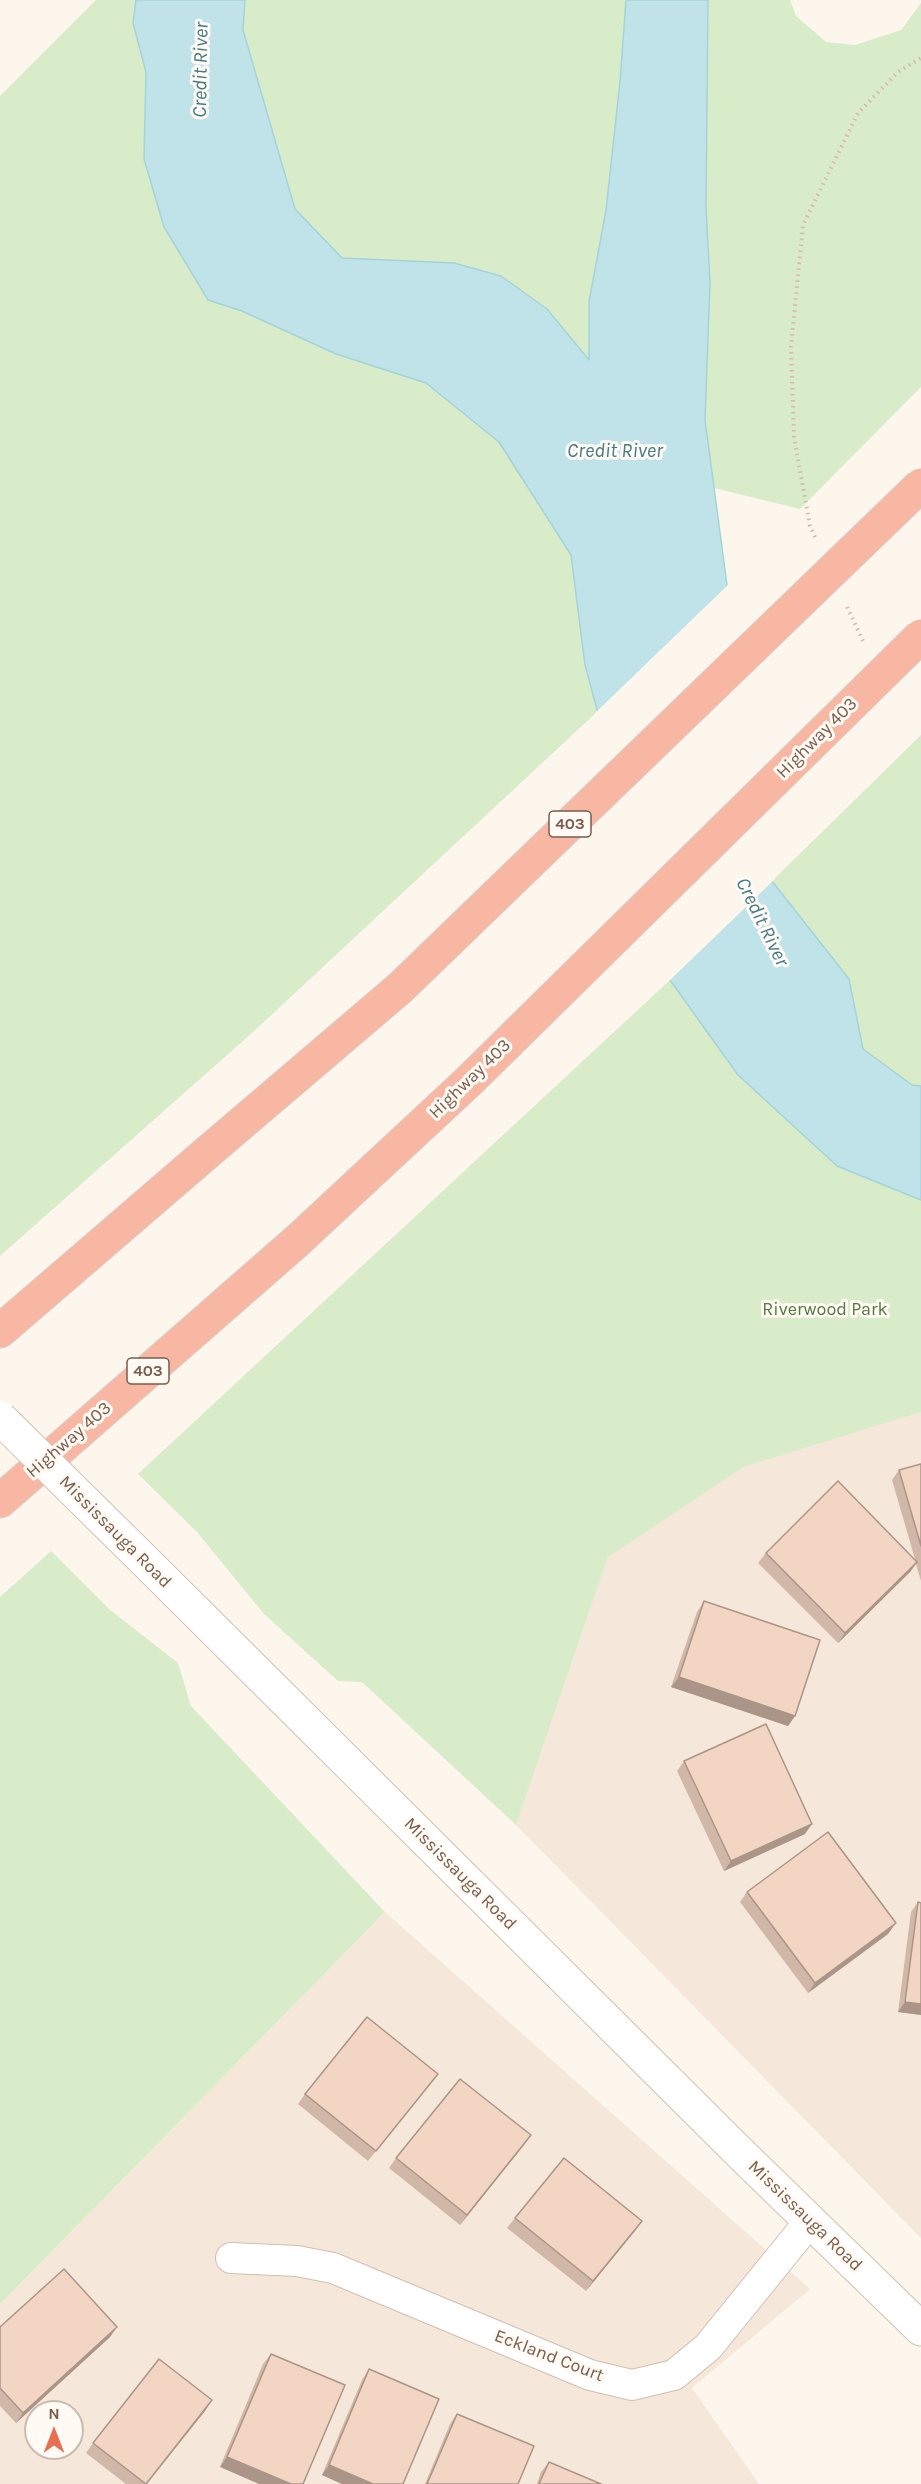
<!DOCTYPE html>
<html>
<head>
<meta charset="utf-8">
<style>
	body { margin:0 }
	#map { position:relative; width:921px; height:2484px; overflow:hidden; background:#fdf6ec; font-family:Karla,sans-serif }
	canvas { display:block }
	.north { position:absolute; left:24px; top:2400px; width:60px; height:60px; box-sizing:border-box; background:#fffaf3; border:2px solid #cabbb1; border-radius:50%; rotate:0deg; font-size:16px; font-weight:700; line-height:24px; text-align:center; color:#7a5c4d }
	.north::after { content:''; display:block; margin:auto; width:21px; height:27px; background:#e76f51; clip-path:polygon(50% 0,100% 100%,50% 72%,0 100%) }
</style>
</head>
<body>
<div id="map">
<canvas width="921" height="2484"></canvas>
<div class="north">N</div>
</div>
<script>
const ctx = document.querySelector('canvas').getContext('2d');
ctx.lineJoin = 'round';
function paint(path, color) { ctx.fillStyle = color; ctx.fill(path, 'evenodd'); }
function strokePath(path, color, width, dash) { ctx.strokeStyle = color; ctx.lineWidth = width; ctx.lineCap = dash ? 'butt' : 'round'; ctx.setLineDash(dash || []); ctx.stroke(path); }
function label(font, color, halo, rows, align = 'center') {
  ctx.font = font + ' Karla,sans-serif'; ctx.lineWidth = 6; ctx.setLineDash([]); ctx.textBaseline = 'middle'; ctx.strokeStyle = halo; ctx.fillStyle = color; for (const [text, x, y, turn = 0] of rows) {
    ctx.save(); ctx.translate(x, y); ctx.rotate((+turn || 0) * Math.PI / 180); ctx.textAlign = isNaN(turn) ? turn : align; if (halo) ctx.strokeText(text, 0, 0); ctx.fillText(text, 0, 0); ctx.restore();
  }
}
paint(new Path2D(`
	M921,1382V2238L516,1825L608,1557L715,1443Z
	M385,1912L810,2289L692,2388L759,2484H0V2304ZM36,2412H72V2448H36Z`), '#f5e8da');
paint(new Path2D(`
	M96,0H136L133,23L146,72L144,159L164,227L208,300L242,311L336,354L426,383L499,442L571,555L585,665L598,711L252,1033L0,1256V96Z
	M245,0H626L620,82L606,210L589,302L590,361L547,309L454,263L342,258L295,209L243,30Z
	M708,0H790L796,16L826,42L855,45L901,30L921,3V387L800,509L714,488L705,420L710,283L706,208Z
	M921,735V1412L743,1467L608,1557L516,1825L362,1682L338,1681L264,1614L197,1532L138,1474L670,980L738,1075L751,1086L772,881Z
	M51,1551L109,1609L178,1663L191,1706L385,1912L0,2304V1597Z`), '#d8ecc9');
const water = new Path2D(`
	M136,0H245L243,30L295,209L342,258L454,263L501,276L547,309L589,360V302L606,210L620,82L626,0H708L706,208L710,283L705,420L727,585L772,881L849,979L863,1049L912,1085L921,1086V1200L837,1166L738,1075L670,980L585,665L571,555L499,442L426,383L336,354L242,311L208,300L164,227L144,159L146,72L133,23Z`);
paint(water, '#bfe3e8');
strokePath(water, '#a5d3da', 1.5);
paint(new Path2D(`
	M730,583L775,879L668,982L595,713Z`), '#fdf6ec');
const minor = new Path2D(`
	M231,2258L297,2261L333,2268L590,2375L632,2385L674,2375L708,2347L810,2221`);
const secondary = new Path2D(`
	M154,1570L739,2152L921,2329`);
const motorway = new Path2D(`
	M0,1331L209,1151
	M0,1501L297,1241`);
strokePath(minor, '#d1beb0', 32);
strokePath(secondary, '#d6c0b0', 35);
strokePath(motorway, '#dad1cd', 35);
strokePath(new Path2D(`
	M815,537L810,526L794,437L791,347L803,225L858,113L898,72L921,58
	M847,607L864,643`), '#d9b8a5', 4, [1.5, 4.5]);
strokePath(minor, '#fff', 30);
strokePath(secondary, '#fff', 33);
strokePath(motorway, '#f7b7a3', 33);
const secondaryBridge = new Path2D(`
	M0,1418L154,1570`);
const motorwayBridge = new Path2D(`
	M209,1151L400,988L921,485
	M297,1241L469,1081L921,636`);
strokePath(secondaryBridge, '#d6c0b0', 35, []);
strokePath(motorwayBridge, '#dad1cd', 35, []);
strokePath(secondaryBridge, '#fff', 33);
strokePath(motorwayBridge, '#f7b7a3', 33);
paint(new Path2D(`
	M921,1464V1581L916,1564L910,1572L838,1643L758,1563L766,1553L915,1559L892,1480L899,1470Z
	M704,1601L795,1716L788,1726L671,1687L697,1612Z
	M684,1761L805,1834L724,1871L677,1771Z
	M747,1892L888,1934L808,1993L740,1902Z
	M918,1902L921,1903V2015L898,2012L911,1912Z
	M430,2084L368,2161L298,2104L305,2094Z
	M531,2135L460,2225L389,2168L396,2158Z
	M515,2218L642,2221L586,2291L507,2228Z
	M0,2327L110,2337L16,2423L0,2406Z
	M271,2354L345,2385L220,2467L263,2364Z
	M369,2369L403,2484H342L322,2475L362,2380Z
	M205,2411L147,2484H126L86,2453L93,2443Z
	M457,2414L518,2484H425L450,2424Z
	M549,2462L601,2484H537L541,2472Z`), '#d1b7a8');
paint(new Path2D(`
	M917,1562L910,1572L838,1643L845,1633Z
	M679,1677L795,1716L788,1726L671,1687Z
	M812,1824L805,1834L724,1871L731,1861Z
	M896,1923L888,1934L808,1993L815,1983Z
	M905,2002L921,2004V2015L898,2012Z
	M531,2135L524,2145L460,2225L467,2215Z
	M642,2221L635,2231L586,2291L593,2281Z
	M117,2327L110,2337L16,2423L23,2413Z
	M212,2400L205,2411L146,2484Z
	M227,2457L291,2484H259L220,2467Z
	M329,2465L373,2484H342L322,2475Z`), '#aa9588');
const building = new Path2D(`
	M921,1464V1546L899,1470Z
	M838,1481L917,1562L845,1633L766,1553Z
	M704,1601L820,1640L795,1716L679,1677Z
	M766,1724L812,1824L731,1861L684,1761Z
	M828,1832L896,1923L815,1983L747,1892Z
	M918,1902L921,1903V2004L905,2002Z
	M367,2017L438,2074L376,2151L305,2094Z
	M460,2079L531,2135L467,2215L396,2158Z
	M564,2158L642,2221L593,2281L515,2218Z
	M64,2269L117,2327L23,2413L0,2388V2327Z
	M271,2354L345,2385L303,2484H291L227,2457Z
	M159,2359L212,2400L146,2484L93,2443Z
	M369,2369L439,2399L403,2484H373L329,2465Z
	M457,2414L534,2446L518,2484H427Z
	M549,2462L601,2484H539Z`);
paint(building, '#f3d5c3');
strokePath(building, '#aa9588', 1.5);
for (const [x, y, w] of [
	[570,824,42],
	[148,1371,42]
]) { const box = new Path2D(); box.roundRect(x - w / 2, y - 13, w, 26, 4.5); ctx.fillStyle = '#fffaf3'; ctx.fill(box); strokePath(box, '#7a5c4d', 1.5); }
label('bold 16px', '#7a5c4d', null, [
	["403",570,824],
	["403",148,1371]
]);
label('18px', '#7a5c4d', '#fffaf3', [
	["Highway 403",817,738,-45],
	["Highway 403",470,1079,-44],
	["Highway 403",69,1440,-41],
	["Mississauga Road",115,1532,45],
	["Mississauga Road",460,1874,45],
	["Mississauga Road",805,2216,44],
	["Eckland Court",549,2356,21]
]);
label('18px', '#537a41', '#fffaf3', [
	["Riverwood Park",825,1310]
]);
label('italic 20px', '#437c86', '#fffaf3', [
	["Credit River",201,70,-89],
	["Credit River",615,451],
	["Credit River",762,922,64]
]);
</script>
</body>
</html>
